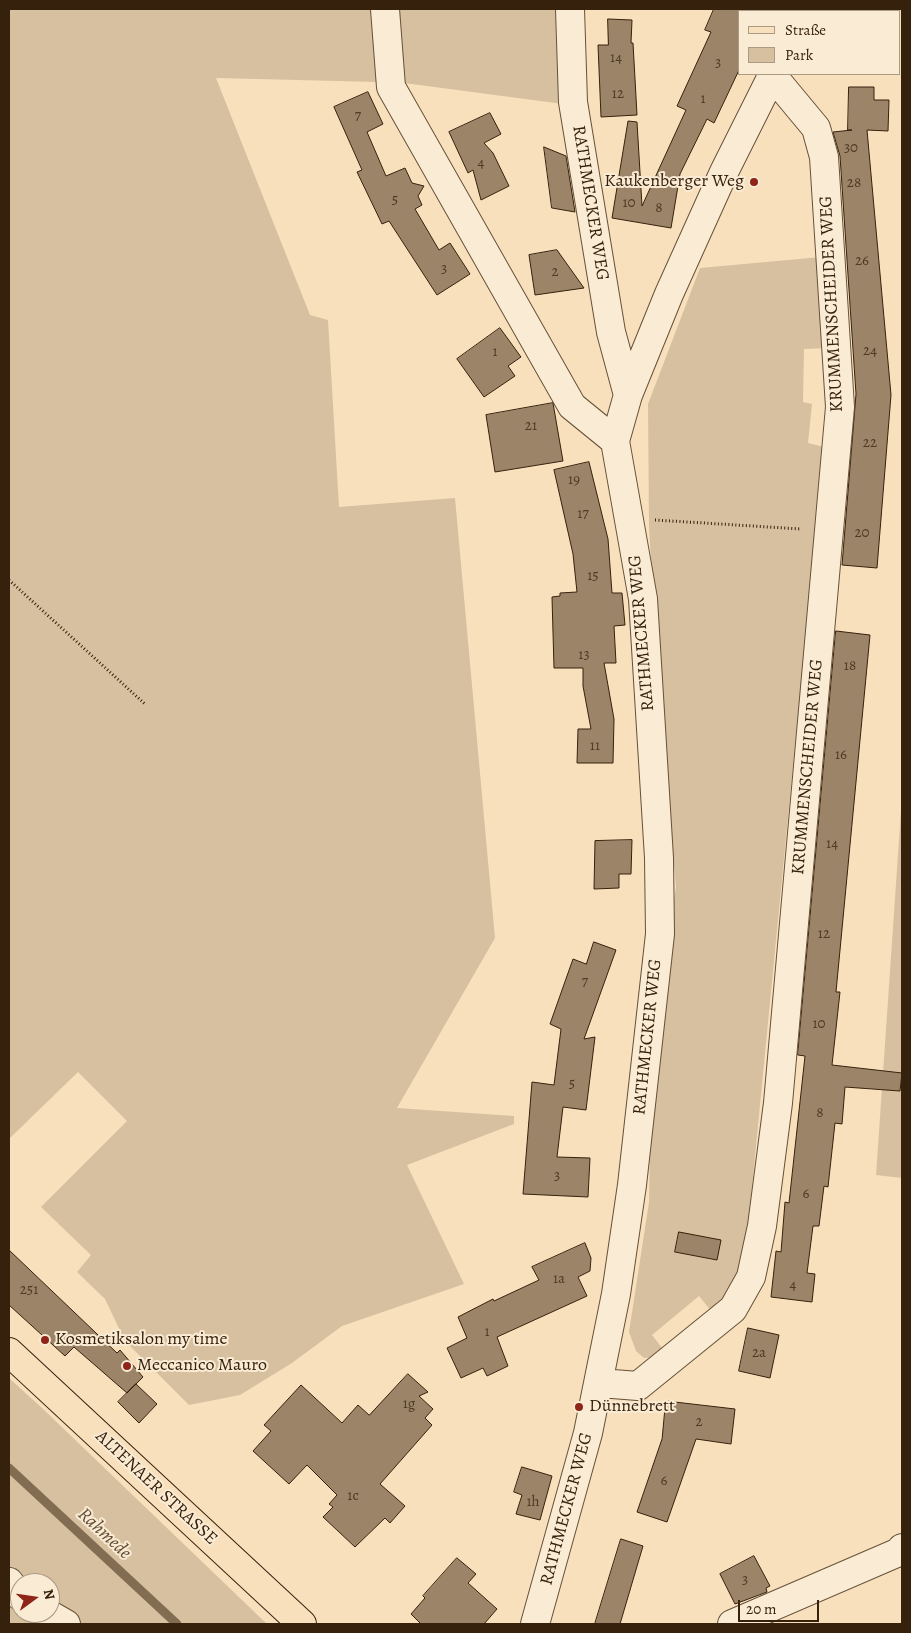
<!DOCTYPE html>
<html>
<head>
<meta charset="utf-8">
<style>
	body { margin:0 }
	#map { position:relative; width:911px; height:1633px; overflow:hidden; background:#f8e0bd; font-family:Alegreya,serif }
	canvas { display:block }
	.frame { position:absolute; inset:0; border:10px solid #36210c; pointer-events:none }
	.legend { position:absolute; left:738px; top:10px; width:162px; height:65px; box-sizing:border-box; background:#faebd4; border:1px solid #ac9a84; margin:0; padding:6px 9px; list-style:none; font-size:15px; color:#36210c }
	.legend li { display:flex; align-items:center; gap:10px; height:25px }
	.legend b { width:25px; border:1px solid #ac9a84 }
	.north { position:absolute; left:10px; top:1573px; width:50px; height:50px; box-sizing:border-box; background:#faebd4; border:1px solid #ac9a84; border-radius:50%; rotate:76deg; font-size:14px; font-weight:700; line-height:20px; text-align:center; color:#36210c }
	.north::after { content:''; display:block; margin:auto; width:18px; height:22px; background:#8f2418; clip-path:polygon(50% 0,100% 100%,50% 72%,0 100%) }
	.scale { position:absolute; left:738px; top:1600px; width:81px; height:22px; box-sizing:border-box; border:2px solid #36210c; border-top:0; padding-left:6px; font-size:15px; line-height:18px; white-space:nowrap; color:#36210c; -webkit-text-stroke:4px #faebd4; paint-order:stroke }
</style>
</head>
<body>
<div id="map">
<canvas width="911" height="1633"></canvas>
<div class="frame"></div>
<ul class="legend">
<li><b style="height:6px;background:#f8e0bd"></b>Straße</li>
<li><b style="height:14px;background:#d7c09f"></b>Park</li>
</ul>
<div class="north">N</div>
<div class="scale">20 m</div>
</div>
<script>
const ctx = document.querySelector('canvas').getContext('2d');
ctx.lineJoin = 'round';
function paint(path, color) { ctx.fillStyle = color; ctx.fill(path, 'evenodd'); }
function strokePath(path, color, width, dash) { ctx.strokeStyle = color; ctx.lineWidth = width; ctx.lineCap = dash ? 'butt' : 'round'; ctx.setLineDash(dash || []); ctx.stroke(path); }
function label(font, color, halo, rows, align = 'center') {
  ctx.font = font + ' Alegreya,serif'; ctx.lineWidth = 4; ctx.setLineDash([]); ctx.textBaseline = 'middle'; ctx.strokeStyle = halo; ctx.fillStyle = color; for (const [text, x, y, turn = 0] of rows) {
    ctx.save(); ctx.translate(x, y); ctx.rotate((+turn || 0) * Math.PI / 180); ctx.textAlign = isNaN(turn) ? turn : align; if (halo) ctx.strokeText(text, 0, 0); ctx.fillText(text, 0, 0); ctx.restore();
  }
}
paint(new Path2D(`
	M9,9H375L378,82L216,78L310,315L328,320L339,507L455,498L495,938L397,1108L514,1116V1124L407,1165L464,1284L342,1326L292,1363L240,1395L189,1405L125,1341L105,1299L77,1272L91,1255L41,1207L127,1121L78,1072L9,1139Z
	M397,9H559L563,104L404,83Z
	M821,257L827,348L804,349L803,402L812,404L808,443L824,447L749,1218L739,1268L729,1295L712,1312L699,1296L652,1335L666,1353L656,1357L644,1358L636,1351L629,1332L649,1202L652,1032L676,887L658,684L649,526L648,404L700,268Z
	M902,796V1178L876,1175Z
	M9,1378L42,1408L267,1624H9ZM20,1583H50V1613H20Z`), '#d7c09f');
strokePath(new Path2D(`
	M9,1468L177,1624`), '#836d52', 9);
const building = new Path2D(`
	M714,9H740V68L714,123L707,119L680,174L671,228L612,218L628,121L637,122L642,206L686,110L677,106L711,32L705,30Z
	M608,19L632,20L631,43H633L637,115L601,117L598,45H608Z
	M849,87H874V100H889L888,131L867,130L891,395L877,568L842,565L856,394L840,156L833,132L852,130H848Z
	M368,92L383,124L367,132L386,176L405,168L412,183L424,186L418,196L422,205L415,209L439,250L450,243L470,274L437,295L389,221L382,224L357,172L362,170L334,107Z
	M490,113L501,134L484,143L493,153L509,186L481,200L473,170L468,173L449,132Z
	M544,147L566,156L575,212L552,208Z
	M557,250L584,288L535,295L529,255Z
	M500,328L521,357L508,366L515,376L484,397L457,359Z
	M553,403L563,461L495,472L486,415Z
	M589,462L608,539L612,593H622L625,625L614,626L616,663H604L614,719L613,763H577L578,729H591L583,686V668H554L552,597L560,596V593L577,592L573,554L554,470Z
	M836,631L870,635L836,992H840L832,1065L902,1073L900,1091L845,1087L842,1124L835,1123L828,1187L824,1186L819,1226H813L807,1273L815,1274L812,1302L771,1297L776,1251L781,1252L785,1202L789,1203L805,1056L798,1055Z
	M632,840L631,874H619V888L594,889L595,841Z
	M594,942L616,950L584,1039L595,1037L586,1110L563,1107L557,1157L590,1158L588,1197L523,1194L532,1082L554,1085L561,1029L550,1024L573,959L586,964Z
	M679,1232L721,1240L717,1260L675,1252Z
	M585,1243L591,1258L590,1271L578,1277L587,1296L497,1337L508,1366L487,1376L483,1368L461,1378L447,1348L467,1338L458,1317L493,1299L494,1301L539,1280L532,1267Z
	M9,1250L117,1353L120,1350L143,1377L127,1393L74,1347L65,1356L9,1305Z
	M748,1328L779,1335L770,1378L739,1371Z
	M408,1374L428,1392L419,1396L433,1409L425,1418L432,1425L380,1484L405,1506L390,1523L385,1518L355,1547L323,1517L333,1507L329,1504L337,1495L307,1465L289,1484L253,1451L271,1431L264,1425L301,1385L342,1423L358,1405L369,1415Z
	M136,1384L157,1404L139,1423L118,1402Z
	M666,1401L735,1409L731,1444L696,1439L667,1522L637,1512L662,1439Z
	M522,1467L552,1476L540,1520L516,1514L522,1495L514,1492Z
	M621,1539L643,1546L620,1624H595Z
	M754,1556L770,1586L766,1588L767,1592L735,1604L720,1574Z
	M457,1558L476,1574L468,1583L497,1609L484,1624H421L411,1614L425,1598L423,1596Z`);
paint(building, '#9b8468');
strokePath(building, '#36210c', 1);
const minor = new Path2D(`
	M385,9L391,87L572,406L615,441
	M570,9L573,102L611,332L628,395
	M804,11L805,9
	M600,1383L638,1386L733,1309L751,1277L762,1226L778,1103L840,407L824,157L816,128L772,75
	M9,1582L20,1596
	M47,1613L66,1624
	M535,1624L588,1433L616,1294L632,1185L660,934L659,858L643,599L615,441L628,395L669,294L724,172L773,74
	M732,1624L899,1552L902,1548`);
const major = new Path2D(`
	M9,1352L302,1624`);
strokePath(minor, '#665138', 30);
strokePath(major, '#36210c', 30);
strokePath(new Path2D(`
	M655,520L801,529
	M9,580L146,705`), '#36210c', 3, [1, 2.5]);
strokePath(minor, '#faebd4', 28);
strokePath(major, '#f8e0bd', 28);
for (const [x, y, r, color] of [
	[754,182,5,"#8f2418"],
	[45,1340,5,"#8f2418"],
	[127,1366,5,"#8f2418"],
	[579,1407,5,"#8f2418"]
]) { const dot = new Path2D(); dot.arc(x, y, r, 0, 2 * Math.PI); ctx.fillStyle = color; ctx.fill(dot); strokePath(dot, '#faebd4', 2); }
label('15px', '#4f3a23', null, [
	["14",616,58],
	["3",718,63],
	["12",618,94],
	["1",703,99],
	["7",358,116],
	["30",851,148],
	["4",481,163],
	["28",854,183],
	["5",395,200],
	["10",629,203],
	["8",659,208],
	["26",862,261],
	["3",444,269],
	["2",555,272],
	["24",870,351],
	["1",495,352],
	["21",531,426],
	["22",870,443],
	["19",574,480],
	["17",583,514],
	["20",862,533],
	["15",593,576],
	["13",584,655],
	["18",850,666],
	["11",595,746],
	["16",841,755],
	["14",832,844],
	["12",824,934],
	["7",585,982],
	["10",819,1024],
	["5",572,1084],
	["8",820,1113],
	["3",557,1176],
	["6",806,1194],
	["1a",559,1279],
	["4",793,1285],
	["251",29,1290],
	["1",487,1332],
	["2a",759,1353],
	["1g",409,1404],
	["2",699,1422],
	["6",664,1481],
	["1c",353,1496],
	["1h",533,1502],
	["3",745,1580]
]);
label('18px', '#36210c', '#faebd4', [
	["Kaukenberger Weg",744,182,"right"],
	["Kosmetiksalon my time",55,1340],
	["Meccanico Mauro",137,1366],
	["Dünnebrett",589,1407]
], 'left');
label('18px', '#36210c', '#faebd4', [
	["RATHMECKER WEG",590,203,81],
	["KRUMMENSCHEIDER WEG",832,304,-93],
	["RATHMECKER WEG",642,633,-95],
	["KRUMMENSCHEIDER WEG",808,767,-85],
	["RATHMECKER WEG",648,1037,-84],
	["ALTENAER STRASSE",156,1488,43],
	["RATHMECKER WEG",567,1509,-75]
]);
label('italic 19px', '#634d35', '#faebd4', [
	["Rahmede",104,1534,43]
]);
</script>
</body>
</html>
